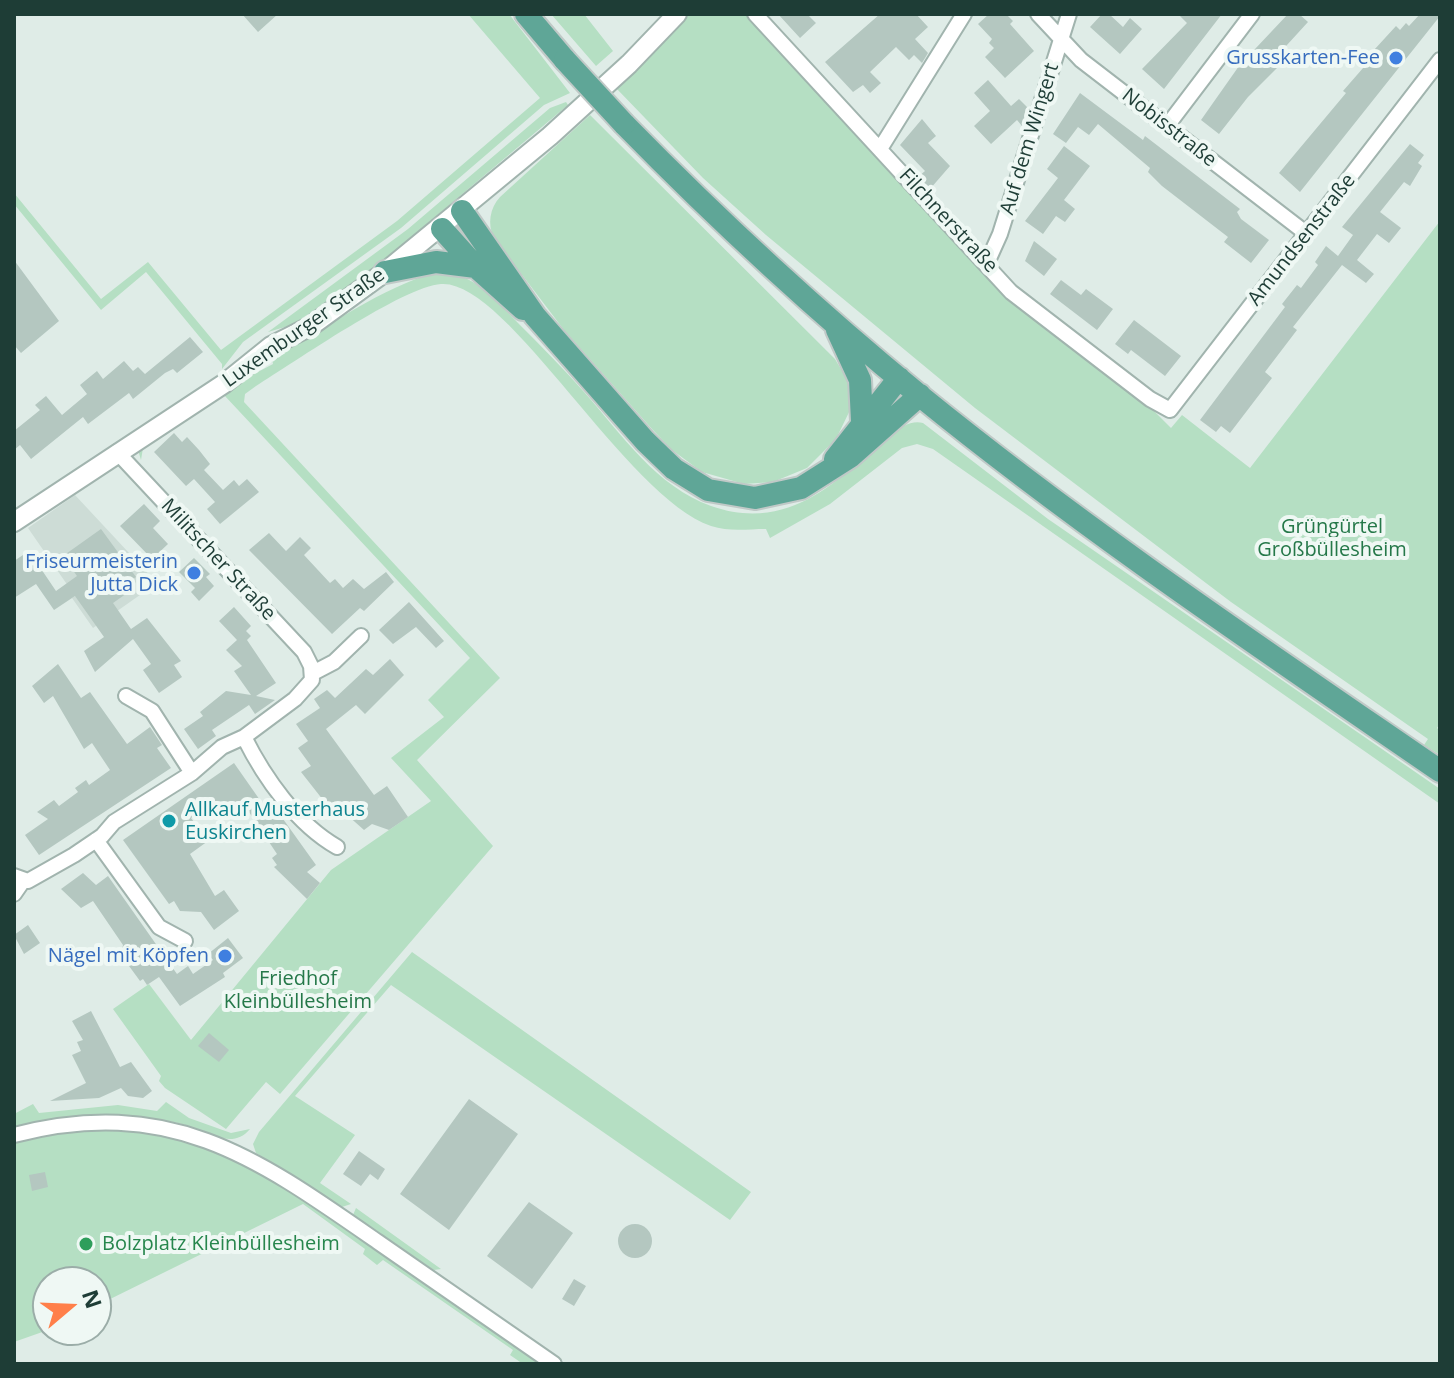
<!DOCTYPE html>
<html>
<head>
<meta charset="utf-8">
<style>
	body { margin:0 }
	#map { position:relative; width:1454px; height:1378px; overflow:hidden; background:#dfece7; font-family:"Open Sans",sans-serif }
	canvas { display:block }
	.frame { position:absolute; inset:0; border:16px solid #1e3d36; pointer-events:none }
	.north { position:absolute; left:32px; top:1266px; width:80px; height:80px; box-sizing:border-box; background:#eff8f4; border:2px solid #9bada8; border-radius:50%; rotate:71deg; font-size:22px; font-weight:700; line-height:32px; text-align:center; color:#1e3d36 }
	.north::after { content:''; display:block; margin:auto; width:28px; height:36px; background:#ff7f49; clip-path:polygon(50% 0,100% 100%,50% 72%,0 100%) }
</style>
</head>
<body>
<div id="map">
<canvas width="1454" height="1378"></canvas>
<div class="frame"></div>
<div class="north">N</div>
</div>
<script>
const ctx = document.querySelector('canvas').getContext('2d');
ctx.lineJoin = 'round';
function paint(path, color) { ctx.fillStyle = color; ctx.fill(path, 'evenodd'); }
function strokePath(path, color, width, dash) { ctx.strokeStyle = color; ctx.lineWidth = width; ctx.lineCap = dash ? 'butt' : 'round'; ctx.setLineDash(dash || []); ctx.stroke(path); }
function label(font, color, halo, rows, align = 'center') {
  ctx.font = font + ' "Open Sans",sans-serif'; ctx.lineWidth = 8; ctx.setLineDash([]); ctx.textBaseline = 'middle'; ctx.strokeStyle = halo; ctx.fillStyle = color; for (const [text, x, y, turn = 0] of rows) {
    ctx.save(); ctx.translate(x, y); ctx.rotate((+turn || 0) * Math.PI / 180); ctx.textAlign = isNaN(turn) ? turn : align; if (halo) ctx.strokeText(text, 0, 0); ctx.fillText(text, 0, 0); ctx.restore();
  }
}
paint(new Path2D(`
	M75,495L157,583L93,628L72,598L75,596L28,528Z`), '#cddcd6');
paint(new Path2D(`
	M468,14H509L570,93L544,105L401,228L243,342L222,369V364L146,272L101,310L14,204V193L101,299L148,262L221,350L397,221L540,98Z
	M551,14H584L613,51L596,66Z
	M687,14H749L1003,294L1152,409L1171,428L1182,415L1250,468L1440,221V723L1437,728L1440,731V755L1424,745L1428,739L1231,602L975,408L766,235L703,178L616,88Z
	M566,102L568,105L365,276L302,322L268,332L408,229L550,108Z
	M590,115L835,359L850,384L852,406L836,439L807,468L773,482L744,484L702,472L672,450L652,429L564,330L494,238C487,224 490,208 500,197Z
	M440,271C475,275 494,298 518,323C541,346 564,369 585,393C621,434 657,487 711,506C825,546 880,411 923,423L1048,519L1440,789V804L933,449L917,444L902,448L830,504L770,538L766,529C747,529 729,532 711,526C625,496 507,279 441,284C404,286 293,363 256,386L245,394L244,402L500,678L417,760L493,846L280,1094L266,1082L226,1129L165,1088L159,1081L161,1076L113,1009L149,984L191,1040L331,870L431,801L391,758L444,717L428,700L470,658L224,395L143,448L141,460L138,450L237,383L273,364L272,358C329,327 379,288 440,271Z
	M412,952L751,1192L730,1220L391,985L295,1096L355,1135L320,1183L351,1204L342,1207L256,1153L253,1144L259,1132Z
	M166,1102L189,1118L231,1133L250,1129C231,1152 204,1129 178,1123C123,1111 68,1112 14,1128V1114L33,1104L39,1113L118,1105L157,1111Z
	M112,1129L159,1134L204,1146L250,1167L320,1210L541,1364H523L510,1355L513,1350L383,1260L377,1265L363,1254L365,1249L303,1204L96,1306V1282H48V1330L14,1342V1143L73,1131Z
	M356,1208L441,1269L434,1270L353,1215Z`), '#b5dfc3');
paint(new Path2D(`
	M242,14H278L258,32Z
	M778,14H807L816,23L800,38Z
	M880,14H916L928,27L915,39L928,53L922,63L914,55L909,60L896,47L870,72L881,83L870,93L863,85L853,92L825,62Z
	M989,14H1006L1013,21L1010,24L1034,51L1005,78L985,57L994,48L989,43L992,39L978,24Z
	M1102,14H1109L1123,27L1130,18L1142,29L1120,54L1090,27Z
	M1178,14H1222L1164,89L1142,69L1187,23Z
	M1288,14H1299L1308,22L1276,57L1280,65L1248,97L1219,134L1201,120L1239,66Z
	M1420,14L1440,16L1300,192L1279,173L1346,93L1343,91L1377,52L1374,50L1396,26L1400,30L1406,23L1409,26Z
	M988,80L1011,106L1019,99L1027,107L1022,126L1017,120L991,144L974,126L990,111L974,93Z
	M1080,93L1143,140L1145,136L1240,209L1237,212L1241,219L1269,240L1251,263L1224,242L1228,237L1162,186L1148,172L1150,168L1098,124L1089,135L1078,127L1066,143L1053,134Z
	M922,119L936,136L928,143L950,166L930,189L918,177L925,171L900,145Z
	M1410,144L1424,155L1418,163L1422,166L1410,186L1404,182L1380,212L1401,228L1389,243L1377,234L1357,260L1374,274L1366,283L1342,265L1293,327L1297,330L1265,372L1272,378L1230,433L1221,426L1216,432L1200,420L1285,307L1282,304L1297,285L1301,288L1318,265L1315,262L1326,246L1338,256L1353,235L1342,227Z
	M1064,146L1090,166L1064,200L1075,209L1065,222L1056,216L1043,234L1025,221L1058,178L1047,169Z
	M1034,241L1057,259L1044,276L1025,261Z
	M14,260L59,321L21,353L14,345Z
	M1061,280L1081,295L1086,289L1113,309L1097,330L1050,294Z
	M1134,320L1181,356L1165,376L1131,350L1128,354L1115,344Z
	M190,337L203,352L177,373L173,369L165,373L133,399L129,393L88,424L83,417L31,459L20,445L14,450V431L40,410L35,405L46,396L62,415L87,394L80,385L97,371L103,379L124,361L133,371L138,367L145,374Z
	M174,433L182,442L187,437L199,450L210,464L204,470L223,490L234,480L239,486L247,479L259,492L220,524L207,509L215,502L194,479L186,486L154,452Z
	M144,504L160,521L153,528L168,544L152,559L120,526Z
	M101,529L136,577L125,584L130,591L113,603L131,629L147,618L181,661L174,665L182,677L159,693L143,670L151,664L133,639L95,672L84,651L104,637L75,596L54,610L36,584L14,598V561L29,551L56,591L77,576L63,556Z
	M269,533L286,551L300,537L311,548L304,555L330,583L335,579L343,588L353,579L364,589L386,572L394,582L364,611L360,608L332,634L249,550Z
	M194,558L210,574L206,577L214,586L199,601L191,592L195,588L179,572Z
	M409,602L444,641L436,648L416,627L393,644L379,630Z
	M234,607L251,626L246,631L251,636L247,640L276,683L256,696L275,700L255,714L249,705L212,730L216,736L198,749L184,729L203,716L200,712L226,691L251,695L234,671L242,666L226,650L237,640L219,621Z
	M390,659L404,675L365,714L356,705L326,729L374,795L387,786L408,817L389,830L372,824L364,830L346,814L338,819L301,772L311,766L298,748L308,741L296,724L320,708L314,699L327,690L335,698L366,669L373,675Z
	M58,664L81,698L90,692L127,744L150,727L162,745L157,748L171,768L39,855L25,835L48,819L37,812L54,800L59,806L78,792L75,788L86,780L89,785L110,770L92,743L84,749L53,696L44,703L32,686Z
	M234,763L262,803L268,798L316,865L307,872L320,883L307,899L274,867L277,865L272,858L277,854L249,812L243,816L236,807L226,814L215,801L191,818L208,841L190,854L215,896L224,890L239,911L214,930L201,912L180,911L174,901L169,904L123,840Z
	M83,873L96,885L108,876L177,974L188,966L193,974L213,960L208,954L228,938L243,958L223,973L225,977L180,1006L159,977L147,985L143,979L140,981L121,955L123,945L93,901L81,908L61,889Z
	M28,925L40,943L24,954L14,935Z
	M91,1011L120,1067L131,1062L152,1091L143,1098L128,1096L121,1088L99,1098L50,1101L86,1083L72,1055L81,1051L77,1042L83,1040L72,1021Z
	M209,1033L229,1050L219,1062L198,1046Z
	M469,1099L518,1134L449,1230L400,1194Z
	M359,1151L385,1169L378,1180L370,1174L361,1186L343,1174Z
	M45,1172L48,1187L32,1191L29,1175Z
	M529,1202L573,1233L532,1289L487,1256Z
	M618 1241a17 17 0 1 1 34 0a17 17 0 1 1-34 0Z
	M574,1279L586,1286L574,1306L562,1299Z`), '#b4c7c0');
const minor = new Path2D(`
	M755,14L1011,292L1150,399L1170,410L1440,60
	M1038,14L1081,60L1307,234
	M1167,126L1252,14
	M880,149L964,14
	M987,263L1000,234L1069,14
	M313,673L334,662L361,636
	M126,696L152,711L192,773
	M244,737C265,779 297,824 337,847
	M96,840L159,927L185,941
	M14,876L28,881L74,855L102,836L114,822L192,773L222,747L244,737L295,699L312,680L311,666L304,652L117,452
	M14,894L23,881
	M14,1135C170,1095 256,1157 378,1242C437,1283 495,1323 554,1364`);
const tertiary = new Path2D(`
	M14,522L225,383L271,346L311,326L385,272L550,136L629,64L677,14`);
const primary = new Path2D(`
	M526,14L565,60
	M624,124C718,220 815,310 919,395C1085,530 1264,650 1440,771
	M462,211L535,316L645,441L674,469L708,490L755,498L801,488L850,457L920,395
	M442,229L476,267L523,309
	M385,272L436,262L476,267
	M837,330L860,380L862,421
	M835,459L899,378`);
strokePath(minor, '#a1b4ae', 18);
strokePath(tertiary, '#a1b4ae', 22);
strokePath(primary, '#c0c9c7', 26);
strokePath(minor, '#fff', 14);
strokePath(tertiary, '#fff', 18);
strokePath(primary, '#5fa697', 22);
const primaryBridge = new Path2D(`
	M565,60L624,124`);
strokePath(primaryBridge, '#c0c9c7', 26, []);
strokePath(primaryBridge, '#5fa697', 22);
for (const [x, y, r, color] of [
	[1396,58,8,"#3f7fe0"],
	[194,573,8,"#3f7fe0"],
	[169,821,8,"#0f9aa8"],
	[225,956,8,"#3f7fe0"],
	[86,1244,8,"#2e9e5b"]
]) { const dot = new Path2D(); dot.arc(x, y, r, 0, 2 * Math.PI); ctx.fillStyle = color; ctx.fill(dot); strokePath(dot, '#eff8f4', 3); }
label('20px', '#366cbe', '#eff8f4', [
	["Grusskarten-Fee",1380,58],
	["Friseurmeisterin",178,562],
	["Jutta Dick",178,585],
	["Nägel mit Köpfen",209,956]
], 'right');
label('20px', '#1e3d36', '#eff8f4', [
	["Nobisstraße",1169,128,38],
	["Auf dem Wingert",1030,139,-73],
	["Filchnerstraße",948,221,47],
	["Amundsenstraße",1302,240,-52],
	["Luxemburger Straße",304,328,-35],
	["Militscher Straße",218,560,47]
]);
label('20px', '#257849', '#eff8f4', [
	["Grüngürtel",1332,527],
	["Großbüllesheim",1332,550],
	["Friedhof",298,979],
	["Kleinbüllesheim",298,1002]
]);
label('20px', '#0d838f', '#eff8f4', [
	["Allkauf Musterhaus",185,810],
	["Euskirchen",185,833]
], 'left');
label('20px', '#27864d', '#eff8f4', [
	["Bolzplatz Kleinbüllesheim",102,1244]
], 'left');
</script>
</body>
</html>
